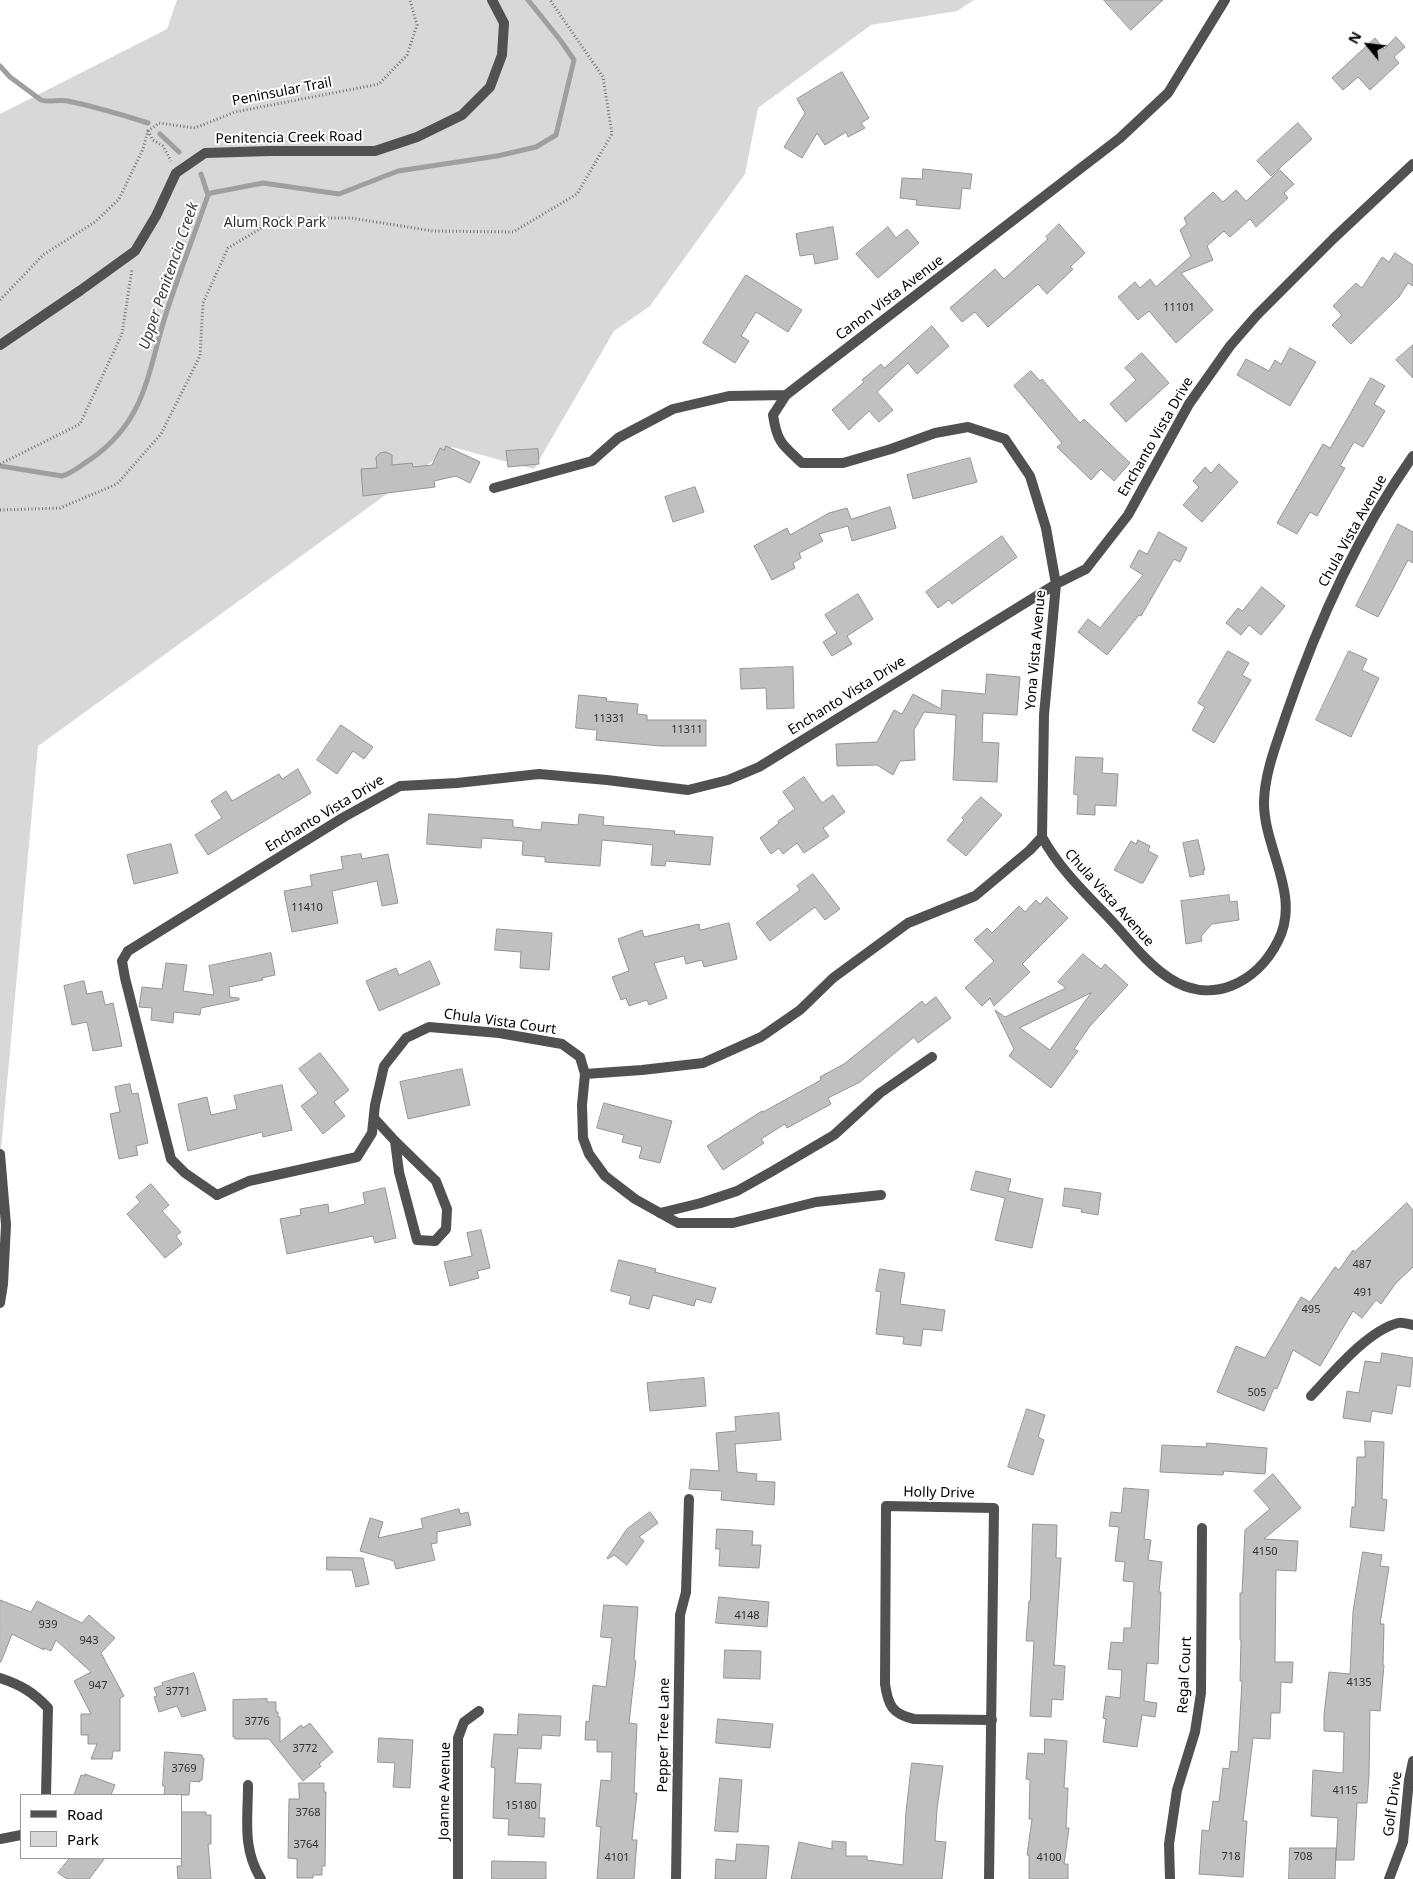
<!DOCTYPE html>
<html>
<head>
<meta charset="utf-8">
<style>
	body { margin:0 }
	#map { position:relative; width:1413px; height:1879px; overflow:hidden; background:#fff; font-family:"Noto Sans",sans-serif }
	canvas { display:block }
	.legend { position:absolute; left:20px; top:1794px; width:162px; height:65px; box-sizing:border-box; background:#fff; border:1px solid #999; margin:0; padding:6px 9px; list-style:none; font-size:15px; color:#000 }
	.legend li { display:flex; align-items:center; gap:10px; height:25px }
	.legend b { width:25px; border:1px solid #999 }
	.north { position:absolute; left:1343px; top:20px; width:50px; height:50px; -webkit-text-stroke:4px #fff; paint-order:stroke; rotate:299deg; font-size:14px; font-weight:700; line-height:20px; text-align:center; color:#000 }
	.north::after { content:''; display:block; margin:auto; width:18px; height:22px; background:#000; clip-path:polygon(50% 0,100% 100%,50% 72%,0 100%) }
</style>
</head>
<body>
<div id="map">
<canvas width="1413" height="1879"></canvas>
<ul class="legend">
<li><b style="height:6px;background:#515151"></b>Road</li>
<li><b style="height:14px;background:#d8d8d8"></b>Park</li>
</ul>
<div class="north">N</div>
</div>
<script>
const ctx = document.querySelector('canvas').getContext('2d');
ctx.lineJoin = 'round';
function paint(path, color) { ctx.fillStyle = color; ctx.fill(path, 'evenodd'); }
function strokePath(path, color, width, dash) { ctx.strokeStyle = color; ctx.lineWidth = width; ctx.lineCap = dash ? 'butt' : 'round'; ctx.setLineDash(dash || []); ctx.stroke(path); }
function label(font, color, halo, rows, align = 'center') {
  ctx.font = font + ' "Noto Sans",sans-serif'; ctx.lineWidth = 4; ctx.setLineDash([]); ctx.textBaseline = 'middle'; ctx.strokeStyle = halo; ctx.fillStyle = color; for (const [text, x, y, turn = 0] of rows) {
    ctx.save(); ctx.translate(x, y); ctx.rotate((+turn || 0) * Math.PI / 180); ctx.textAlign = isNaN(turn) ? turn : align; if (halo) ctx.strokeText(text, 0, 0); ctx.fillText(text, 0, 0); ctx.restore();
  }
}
paint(new Path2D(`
	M177,0H974L957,11L871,25L758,108L745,174L650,306L614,331L534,469L452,447L38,746L0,1160V114L167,29Z`), '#d8d8d8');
strokePath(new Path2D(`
	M0,66L10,77L41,100C49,103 58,99 68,101C96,107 120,114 148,123
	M160,134L179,152
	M201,174L208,195
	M0,466L62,476C73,473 81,465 91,459C145,421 147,376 165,317C178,276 194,236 208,195L211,193L263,183L339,194L398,171L497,156L536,147L556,135L574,60L561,41L528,0`), '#9f9f9f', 5);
const building = new Path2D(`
	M1104,0H1163L1131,30Z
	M1396,37L1405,47L1394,57L1399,63L1370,90L1358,77L1343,90L1332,78L1375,38L1384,49Z
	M842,72L869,118L861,123L865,128L848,137L846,132L825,145L817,133L802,158L784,147L805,113L797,99Z
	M1298,123L1312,139L1271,176L1257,161Z
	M923,169L972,174L970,189L962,188L960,209L916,205L917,200L900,198L902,178L922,179Z
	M1280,170L1294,184L1284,193L1288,198L1256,227L1250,219L1230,237L1224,231L1207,246L1213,260L1181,273L1213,310L1176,343L1149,311L1138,320L1118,297L1135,282L1140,288L1150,279L1156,287L1191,256L1180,230L1187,224L1184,218L1213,192L1223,202L1236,190L1246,201Z
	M1059,224L1085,253L1070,267L1073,269L1047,294L1038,284L988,327L975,312L962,322L950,308L995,269L1004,279L1048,239L1046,237Z
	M833,227L838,259L815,264L813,254L800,256L796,234Z
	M888,227L896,238L907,229L919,243L878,278L856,254Z
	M1395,253L1413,265V286L1408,283L1399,297L1351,344L1332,325L1342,315L1333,306L1356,283L1362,288L1382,257L1389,262Z
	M746,275L802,310L788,332L756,312L741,336L749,341L735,363L703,343Z
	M932,326L949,346L917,374L908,363L877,392L893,410L879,422L869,411L849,430L832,410L864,382L862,380L881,364L884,368Z
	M1413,345V378L1396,360Z
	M1290,348L1316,362L1290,406L1237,375L1246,359L1269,371L1275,360L1281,364Z
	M1142,353L1169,383L1126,422L1110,404L1136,380L1125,368Z
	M1031,371L1040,381L1042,379L1080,423L1084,419L1130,463L1114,481L1101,469L1091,480L1057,447L1062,443L1014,386Z
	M1371,378L1385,386L1374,404L1385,411L1363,447L1354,442L1340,466L1345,468L1317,516L1310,512L1297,534L1277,523L1323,444L1330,448Z
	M446,446L480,462L470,483L456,476L434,481L435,487L363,496L361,469L377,468L376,457L380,453L386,452L392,455V465L412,463L413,467L432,465L440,448L444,450Z
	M538,449L539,464L508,467L506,451Z
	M970,458L977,482L913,499L907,475Z
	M1219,464L1238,482L1202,522L1183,505L1199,487L1193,481L1205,467L1211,473Z
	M695,487L704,512L673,522L665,497Z
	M890,507L896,528L852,541L848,526L819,534L823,541L799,553L801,558L793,563L795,568L772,580L754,546L787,528L790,535L829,513L847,508L851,519Z
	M1398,524L1413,532V563L1408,560L1378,617L1356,606Z
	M1159,532L1187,548L1180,562L1174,559L1141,616L1139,615L1107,655L1078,632L1088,619L1100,628L1143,575L1130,567L1139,550L1147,554Z
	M1002,536L1017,557L952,604L949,600L938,608L926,592Z
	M1262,587L1285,606L1261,635L1249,625L1241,635L1226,623L1238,608L1242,611Z
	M858,594L873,619L847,636L852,644L832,656L823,642L837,633L825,615Z
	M1228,651L1249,663L1242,675L1251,680L1214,743L1192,730L1205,707L1198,703Z
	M1349,651L1367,659L1362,670L1379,678L1351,737L1316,720Z
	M793,667L794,708L767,709L766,688L741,689L740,669Z
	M987,674L1020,677L1017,715L983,713L982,742L999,743L997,782L953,780L956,715L924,712L914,730L915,760L900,761L893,775L877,765L837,766L836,744L877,742L894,710L902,714L913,694L941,709L942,690L985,694Z
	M579,695L607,698L606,701L638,704L637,714L647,715V720H706V746H660L596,740L597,730L576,728Z
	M341,725L373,747L364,759L353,751L337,774L317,760Z
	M1076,757L1103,758L1102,773L1118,774L1116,806L1095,805V815L1077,814L1078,795L1074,794Z
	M298,769L311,793L208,855L195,835L222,818L211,801L226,791L232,801L279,774L282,779Z
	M804,777L822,803L833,795L845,812L823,828L829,836L804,853L797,843L783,854L779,848L771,854L760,838L779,823L778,821L795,809L783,792Z
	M981,797L1002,815L966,856L947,840L964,820L962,818Z
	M429,814L513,820V827L541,830L542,822L578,825L579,814L604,817L603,825L675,831L674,834L713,837L710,865L666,861L665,866L651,865L653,845L602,840L600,866L545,862V857L522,855L523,841L482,838L481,848L427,844Z
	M1138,840L1150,846L1148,851L1158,856L1143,883H1141L1114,870L1131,841L1136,844Z
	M1198,840L1205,870H1203L1204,874L1190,877L1183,843Z
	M171,844L178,873L134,884L127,855Z
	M361,854L362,859L388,854L398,903L382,906L377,881L332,891L338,923L292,932L284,891L312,886L310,875L343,869L341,857Z
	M813,874L840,909L825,920L815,907L770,941L756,923L800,890L797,886Z
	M1229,895L1230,902L1237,901L1239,920L1212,924L1201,936L1202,941L1186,944L1181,901Z
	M1047,897L1068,918L1022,964L1030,972L994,1006L990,998L982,1006L965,988L994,961L974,940L987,928L992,933L1019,906L1025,912L1036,900L1040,904Z
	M729,923L737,959L704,967L702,960L686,964L684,956L654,963L667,998L649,1005L647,1000L629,1006L626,998L621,1000L612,977L629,971L618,939L642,930L644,937L699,924L700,930Z
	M497,929L552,933L549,970L520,968L521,952L495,950Z
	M271,953L275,975L262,978L263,980L229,987L230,997L239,998V1000L201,1008L200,1015L174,1012L173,1023L151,1020L152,1008L139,1007L142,987L162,989L166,963L187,965L183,991L214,995L209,966Z
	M1083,954L1101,969L1105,964L1128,985L1090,1026L1074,1049L1078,1051L1051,1088L1009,1056L1014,1049L995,1010L1005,1017L1066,988L1058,982ZM1091,993L1050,1050L1020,1028Z
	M430,961L440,984L379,1011L366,981L396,968L399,975Z
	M84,981L87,994L102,991L105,1005L113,1003L122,1046L93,1051L87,1022L72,1025L64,986Z
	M936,997L951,1018L918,1043L914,1037L860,1082L828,1098L831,1104L787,1128L785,1124L761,1139L764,1143L723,1170L707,1146L762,1111L763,1112L821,1080L820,1077L844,1064L922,1001L925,1005Z
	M320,1053L349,1090L334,1102L345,1116L323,1134L301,1106L318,1093L299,1069Z
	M462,1069L470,1105L408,1119L400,1082Z
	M130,1084L132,1094L138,1093L148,1143L136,1146L138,1155L119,1159L110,1114L120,1112L115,1087Z
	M282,1085L292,1130L263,1137L262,1132L188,1151L178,1104L207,1097L211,1115L237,1109L234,1096Z
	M604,1103L672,1121L660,1163L639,1158L642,1147L622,1142L624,1135L597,1128Z
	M976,1171L1011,1179L1008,1191L1043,1199L1032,1248L995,1240L1005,1198L971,1190Z
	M151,1184L169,1205L162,1211L181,1232L176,1236L182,1244L165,1258L127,1214L140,1202L136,1197Z
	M385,1188L396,1238L375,1243L373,1236L287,1254L280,1219L301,1215L300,1209L328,1204L329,1213L365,1204L363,1193Z
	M1065,1188L1101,1193L1098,1215L1081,1212L1082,1209L1063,1206Z
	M1407,1203L1413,1210V1267L1396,1283L1381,1304L1376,1300L1362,1318L1353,1311L1320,1366L1293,1350L1277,1389L1274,1388L1264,1411L1217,1392L1236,1346L1265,1358L1301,1297L1310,1302L1335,1267L1339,1270L1353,1250L1354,1252Z
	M481,1230L490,1268L477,1271L479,1278L450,1286L444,1262L472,1256L467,1233Z
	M619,1260L656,1269L655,1272L716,1288L711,1303L696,1299L694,1306L653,1295L649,1309L629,1304L631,1296L611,1291Z
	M880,1269L905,1273L900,1304L945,1310L942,1331L923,1329L921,1346L903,1344L904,1337L876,1334L881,1292L876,1291Z
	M1382,1353L1413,1358L1410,1387L1397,1385L1392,1414L1372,1411L1370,1422L1343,1418L1347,1391L1359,1393L1365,1361L1380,1363Z
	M704,1378L706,1406L650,1411L647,1383Z
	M1027,1409L1045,1415L1038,1437L1044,1440L1033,1475L1008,1467Z
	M779,1413L781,1440L735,1444L737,1472L757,1474L756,1481L775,1482L774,1505L721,1500L722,1491L689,1489L691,1469L719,1471L716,1433L736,1431L735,1417Z
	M1365,1441L1384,1442L1382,1499L1387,1500L1384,1531L1350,1527L1352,1507H1355L1357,1457H1365Z
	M1207,1443L1267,1448L1265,1474L1224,1471L1223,1475L1160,1472L1162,1445L1206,1447Z
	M1273,1474L1301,1508L1264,1539L1298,1541L1296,1571L1276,1570L1275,1662H1293L1292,1683L1281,1682L1280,1713H1271L1270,1739L1253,1738L1243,1821H1247L1243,1877L1199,1874L1202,1830L1209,1831L1213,1801L1219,1802L1223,1768L1229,1769L1231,1751L1238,1752L1242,1681H1240L1241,1640H1240V1593H1242L1245,1530L1270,1509L1254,1491Z
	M1124,1488L1149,1490L1144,1539L1151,1540L1148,1560L1162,1562L1159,1592H1161L1158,1664L1147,1663L1144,1701L1157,1703L1155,1717L1142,1715L1137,1747L1103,1742L1106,1719L1103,1718L1106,1696L1120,1698L1122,1670L1108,1669L1111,1642L1123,1643L1124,1628H1131L1134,1582L1123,1581L1125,1562L1115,1561L1119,1527L1109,1526L1111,1512L1121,1513Z
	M459,1509L460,1514L468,1512L471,1525L437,1532V1543L431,1544L435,1560L396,1569L394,1561L360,1551L370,1518L383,1522L378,1538L423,1528L421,1519Z
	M650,1512L658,1523L639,1537L644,1541L627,1565L614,1555L608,1559L607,1558L627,1529Z
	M1033,1524L1057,1525L1056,1558H1061L1054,1665L1065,1666L1063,1700L1052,1699L1051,1717L1030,1716L1034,1641H1026L1029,1601H1030Z
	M717,1529L753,1531L752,1545H761L759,1568L719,1566L720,1549H716Z
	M1363,1552L1382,1555L1380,1566L1389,1567L1380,1624H1384L1383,1665H1384L1380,1711L1370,1710L1369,1775L1367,1803H1357L1354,1860H1336L1338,1818L1311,1816L1313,1770L1343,1773L1344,1732L1324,1731V1715L1329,1672L1350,1674L1353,1612Z
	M327,1557L363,1558L369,1584L356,1587L352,1570H327Z
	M719,1597L769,1602L767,1627L716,1623Z
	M0,1600L31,1612L37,1601L82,1623L89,1615L115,1638L101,1653L124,1696L120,1698V1751H113L112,1759H91L97,1744H88V1735H81V1714H91L74,1681L91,1672L56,1640L51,1651L44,1648V1650L12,1634L1,1662H0Z
	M604,1605L638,1607L634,1660L636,1661L629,1723L637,1724L634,1793H637L632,1840H637L634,1879H597L601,1827L596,1826L601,1780L611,1781L612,1752H597V1740H585L586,1721L589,1722L593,1685L606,1687L612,1638L601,1637Z
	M725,1650L761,1651L760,1679L724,1678Z
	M194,1673L206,1710L182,1717L177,1706L159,1712L154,1697L157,1696L154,1688L163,1685L162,1683Z
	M267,1699V1702H276V1712H278V1717H280V1742L301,1725L303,1728L310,1723L333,1752L319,1764L321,1766L303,1781L269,1739H235V1737H233V1700Z
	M519,1714L561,1716L560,1736L542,1735L541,1749L518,1748L515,1783L541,1784L539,1818H545L544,1837L508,1835L509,1819L493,1818L495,1768L491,1767L494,1734L517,1735Z
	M718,1719L773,1724L770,1748L716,1743Z
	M379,1738L413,1740L410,1788L393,1787L395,1763L378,1762Z
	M1045,1739L1067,1741L1064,1788H1068L1066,1828H1069L1064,1864H1068V1879H1029V1855H1027L1032,1819H1029L1030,1780L1026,1779L1028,1753L1044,1754Z
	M165,1752L202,1755V1758H204L202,1780H200V1782L190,1781L189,1795H164L165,1786H163Z
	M912,1763L943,1766L937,1809L935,1841L946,1842L942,1879H791L799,1842L832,1849V1841L846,1842V1856H867V1860L903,1865L906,1812Z
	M85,1774L115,1785L111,1795H74L81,1775L85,1776Z
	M720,1778L742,1780L738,1832L715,1831Z
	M299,1783H324V1792H326L325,1866H322V1875H313V1878H297V1859L288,1858L289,1799H299Z
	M181,1812H206V1815H211V1844H208L211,1879H178L177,1866H181Z
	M737,1844L769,1846L766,1879H715L716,1859L735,1861Z
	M1290,1848H1336L1335,1879H1289Z
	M70,1858H105L89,1879H67L58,1873Z
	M492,1861L546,1862V1879H492Z`);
paint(building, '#c0c0c0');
strokePath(building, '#959595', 1);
strokePath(new Path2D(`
	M148,131L153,140L163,146L171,161
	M0,300L43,255L95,222L119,199L143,149L148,131L159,123L195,128L235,112L379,84L407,55L417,25L410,0
	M0,464L80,424L122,334L132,269
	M0,510L60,508L117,484L161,434L200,356L203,303L228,248L278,218H351L433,231L513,232L577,194L612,134L603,77L550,0`), '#737373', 3, [1, 2.5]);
strokePath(new Path2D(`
	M0,345L81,290L135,251L156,216L176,173L205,153L270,151H375L417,137L462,115L490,87L502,55L504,23L492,0
	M128,951L122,961L125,978L171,1159L185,1173L217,1195
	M374,1118L395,1141L399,1172L417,1240L435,1241L446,1229L447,1209L436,1181L395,1141
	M0,1154L6,1225L3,1284L0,1303
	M660,1213L701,1203L737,1191L771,1172L834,1135L880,1093L932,1057
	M686,1592L689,1499`), '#515151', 10);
strokePath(new Path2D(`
	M786,395L773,415C777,442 782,445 802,463H843L891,449L935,433L968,427L1005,439L1030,476L1046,528L1056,584L1044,715L1042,837
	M494,488L592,461L618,438L673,409L729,396L786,395L1120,138L1168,93L1225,0
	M128,951L344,817L400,786L457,783L539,774L607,780L688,790L728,780L759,767L1056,584L1086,569L1128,515L1189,404L1230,346L1257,315L1334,238L1413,164
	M585,1074L642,1070L703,1063L761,1037L800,1010L833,978L908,923L975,896L1030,850L1042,837C1059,868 1084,892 1109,918C1128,938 1146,963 1169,978C1211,1006 1257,983 1278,941C1302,895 1263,848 1264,801C1265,771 1277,743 1286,715C1317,624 1357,535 1413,456
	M217,1195L249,1181L357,1157L372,1133L375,1105L384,1066L406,1038L429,1027L499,1033L562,1044L580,1057L585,1074L582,1105L583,1138L589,1154L605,1176L635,1199L678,1223H733L816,1202L881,1195
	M1311,1396C1333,1373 1367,1331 1398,1323C1402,1322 1408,1324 1413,1325
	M0,1678C21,1685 33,1692 48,1708L46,1795
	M248,1785C248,1820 242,1848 261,1879
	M0,1839L21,1835
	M458,1879V1738L464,1722L479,1711
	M676,1879L680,1615L686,1592
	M989,1879L994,1508L886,1506L885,1684C888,1705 892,1714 914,1719L992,1720
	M1170,1879L1169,1844L1177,1790L1195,1732L1201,1693L1202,1528
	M1389,1879L1403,1842L1409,1780L1413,1761`), '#515151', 10);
label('11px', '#303030', null, [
	["11101",1179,308],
	["11331",609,719],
	["11311",687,730],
	["11410",307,908],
	["487",1362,1265],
	["491",1363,1293],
	["495",1311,1310],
	["505",1257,1393],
	["4150",1265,1552],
	["4148",747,1616],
	["939",48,1625],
	["943",89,1641],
	["4135",1359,1683],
	["947",98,1686],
	["3771",178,1692],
	["3776",257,1722],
	["3772",305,1749],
	["3769",184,1769],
	["4115",1345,1791],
	["15180",521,1806],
	["3768",308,1813],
	["3764",306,1845],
	["718",1231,1857],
	["708",1303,1857],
	["4101",617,1858],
	["4100",1049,1858]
]);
label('14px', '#000', '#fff', [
	["Peninsular Trail",282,92,-11],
	["Penitencia Creek Road",289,138,-1],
	["Canon Vista Avenue",890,298,-37],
	["Enchanto Vista Drive",1156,437,-60],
	["Chula Vista Avenue",1353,531,-61],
	["Yona Vista Avenue",1036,650,-85],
	["Enchanto Vista Drive",847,696,-32],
	["Enchanto Vista Drive",325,814,-31],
	["Chula Vista Avenue",1109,898,48],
	["Chula Vista Court",500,1022,8],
	["Holly Drive",939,1493,1],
	["Regal Court",1185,1675,-87],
	["Pepper Tree Lane",664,1735,-89],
	["Joanne Avenue",445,1791,-89],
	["Golf Drive",1393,1804,-82]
]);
label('14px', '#2f2f2f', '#fff', [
	["Alum Rock Park",275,223]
]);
label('italic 15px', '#404040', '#fff', [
	["Upper Penitencia Creek",169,276,-71]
]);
</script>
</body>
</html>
